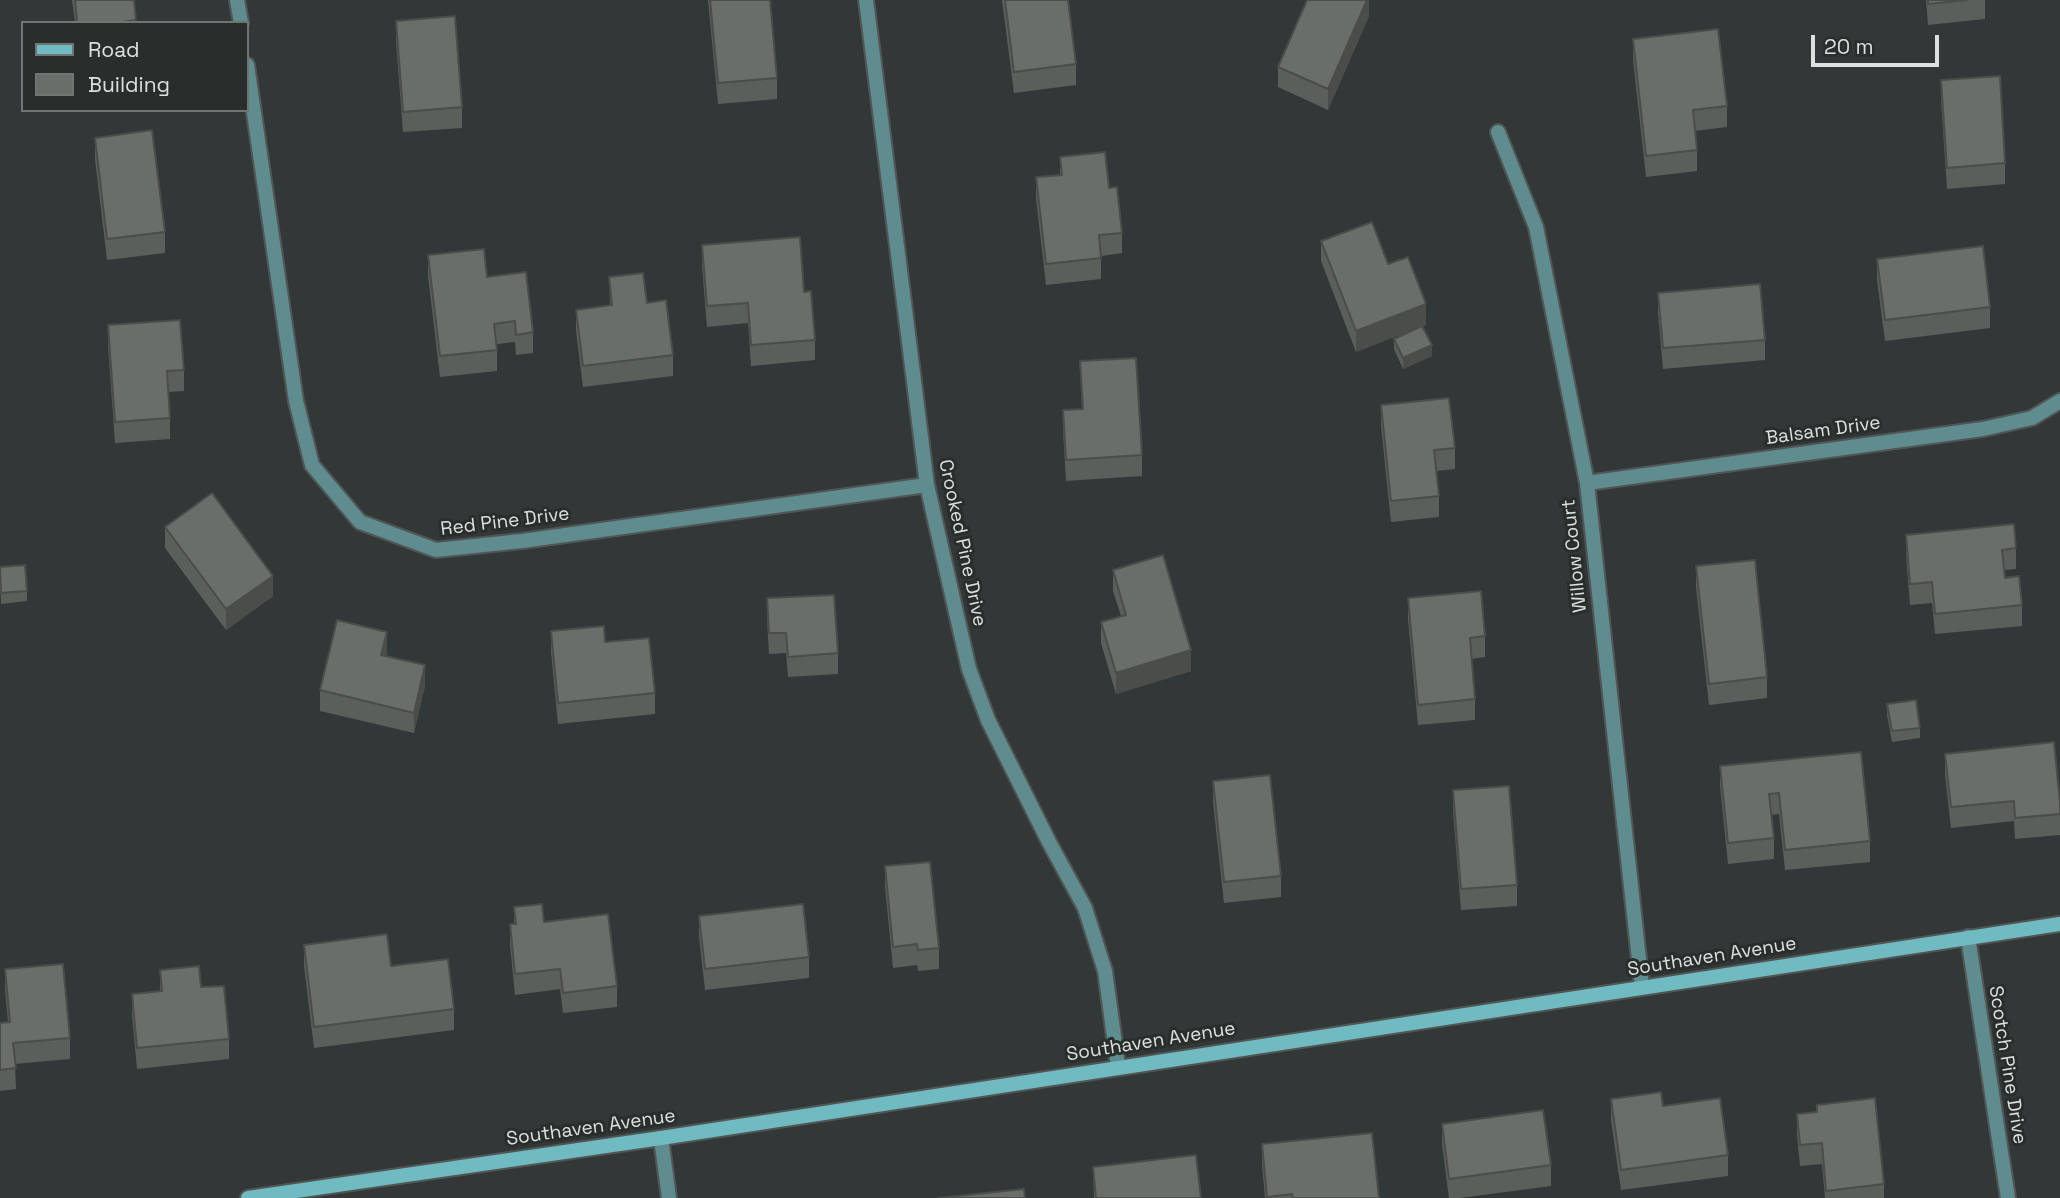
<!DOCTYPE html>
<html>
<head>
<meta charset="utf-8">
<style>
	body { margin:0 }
	#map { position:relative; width:2060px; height:1198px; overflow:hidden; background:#323837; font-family:"Space Grotesk",sans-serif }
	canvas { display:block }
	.legend { position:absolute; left:21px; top:21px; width:228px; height:91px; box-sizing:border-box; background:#282e2c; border:2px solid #707574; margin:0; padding:9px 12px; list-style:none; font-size:21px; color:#dce0df }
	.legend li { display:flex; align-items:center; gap:14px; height:35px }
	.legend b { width:35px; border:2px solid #707574 }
	.scale { position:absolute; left:1811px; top:35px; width:128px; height:32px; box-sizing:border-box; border:4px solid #dce0df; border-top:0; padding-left:9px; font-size:21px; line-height:24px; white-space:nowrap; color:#dce0df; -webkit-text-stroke:5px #282e2c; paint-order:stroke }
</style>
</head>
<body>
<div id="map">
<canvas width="2060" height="1198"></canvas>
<ul class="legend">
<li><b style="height:9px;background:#70bbc1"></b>Road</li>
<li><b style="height:19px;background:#696e6a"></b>Building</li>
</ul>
<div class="scale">20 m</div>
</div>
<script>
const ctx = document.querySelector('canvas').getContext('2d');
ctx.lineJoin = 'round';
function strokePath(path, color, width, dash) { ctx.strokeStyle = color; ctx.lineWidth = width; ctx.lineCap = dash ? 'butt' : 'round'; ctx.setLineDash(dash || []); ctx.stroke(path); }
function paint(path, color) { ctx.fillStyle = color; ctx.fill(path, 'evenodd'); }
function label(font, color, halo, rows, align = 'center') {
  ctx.font = font + ' "Space Grotesk",sans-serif'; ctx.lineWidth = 6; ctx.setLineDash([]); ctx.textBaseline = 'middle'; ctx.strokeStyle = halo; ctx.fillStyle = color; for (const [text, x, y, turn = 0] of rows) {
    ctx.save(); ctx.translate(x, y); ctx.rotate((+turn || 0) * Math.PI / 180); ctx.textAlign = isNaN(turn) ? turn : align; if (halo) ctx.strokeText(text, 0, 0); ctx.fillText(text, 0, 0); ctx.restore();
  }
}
const street = new Path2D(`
	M237,0L241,23
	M866,0L927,485L969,669L988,720L1049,842L1085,908L1105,971L1118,1066
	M247,65L296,401L312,465L360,522L436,550L522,541L927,485
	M1498,132L1536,227L1587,483L1642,987
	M1587,483L1983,429L2032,418L2060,401
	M1968,937L2008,1198
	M661,1138L669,1198`);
const secondary = new Path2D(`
	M248,1198L661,1138L2060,924`);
strokePath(street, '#515655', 18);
strokePath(secondary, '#515655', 18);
strokePath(street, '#5e8c8f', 14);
strokePath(secondary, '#70bbc1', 14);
paint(new Path2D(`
	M72,0H134L136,23H75Z
	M708,0H770L777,78V99L718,104Z
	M1002,0H1068L1076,64V85L1014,93Z
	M1369,0V16L1328,110L1278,87V67Z
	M1926,0H1985V19L1928,25Z
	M396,21L462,107V128L403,132L396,42Z
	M1633,39L1727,106V127L1695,131L1697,150V171L1646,177L1633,60Z
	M1941,80L2005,163V184L1947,189L1941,101Z
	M95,138L165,232V253L107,260L95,159Z
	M1060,157L1109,188L1122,233V253L1101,256V279L1046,285L1036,198V177L1060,175Z
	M1321,241L1388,264L1426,325L1423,326L1432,356L1403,369L1394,349V339L1416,328L1356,352L1321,261Z
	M702,245L804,292L815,340V360L751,366L748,323L707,327L702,266Z
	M428,255L487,277L533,332V353L516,355L515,342L497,344V371L440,377L428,276Z
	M1877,259L1990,307V328L1885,341L1877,280Z
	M609,277L647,303L673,355V376L583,387L576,331V310L610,306Z
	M1658,293L1765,340V360L1663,369L1658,313Z
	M108,325L184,370V391L168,392L170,418V439L115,443L108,346Z
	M1080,361L1142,455V476L1066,481L1063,431V410L1082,409Z
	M1381,405L1455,448V469L1436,471L1439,496V517L1391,522L1381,426Z
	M165,527L273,596L226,630L165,548Z
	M1906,535L2016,548V569L2004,570L2005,578L2022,605V626L1935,634L1932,603L1910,605L1906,556Z
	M1696,566L1767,677V698L1709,705L1696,587Z
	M0,567L27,591V601L1,604Z
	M1113,570L1191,671L1116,694L1101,643V622L1121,616L1113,591Z
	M767,598L838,653V674L788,677L786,653L769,654L767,619Z
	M1408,598L1485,636V657L1472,659L1475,699V720L1418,725L1408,619Z
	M551,631L605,642L655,693V714L558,724L551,652Z
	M387,653L386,656L425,686L414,733L320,711V690Z
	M1887,704L1920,728V738L1892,742L1887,715Z
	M1861,752L1870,841V862L1785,870L1779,814L1772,815L1774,838V859L1728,864L1720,786V766Z
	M1945,754L2060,803V835L2015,839L2014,821L1951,828L1945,775Z
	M1213,781L1281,876V897L1224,903L1213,802Z
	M1453,790L1517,885V906L1461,910L1453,811Z
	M885,866L939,948V969L918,971L917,965L893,968L885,887Z
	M514,907L544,922L617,986V1007L563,1013L560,989L515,995L510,945V924H514Z
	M699,916L809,957V978L705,990L699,937Z
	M304,945L391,966L454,1009V1030L314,1048L304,966Z
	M5,969L70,1038V1059L15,1064L16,1089L0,1091V1023L8,1022L5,990Z
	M160,970L201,987L229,1039V1059L137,1069L132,1015V994L160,991Z
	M1611,1099L1663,1106L1728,1155V1176L1621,1190L1611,1120Z
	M1797,1114L1884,1184V1198H1825L1822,1164L1800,1166L1797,1135Z
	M1442,1124L1551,1165V1186L1460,1198H1449L1442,1144Z
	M1262,1144L1379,1198H1265L1262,1165Z
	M1093,1167L1201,1198H1094Z`), '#5a5f5b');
paint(new Path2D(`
	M1367,0H1369V16L1328,110V89Z
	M1426,304V325L1356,352V331Z
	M1432,345V356L1403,369V358Z
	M273,576V596L226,630V609Z
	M387,632V653L381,676V655Z
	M1191,650V671L1116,694V673Z
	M425,665V686L414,733V713Z`), '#4a4d4a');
const building = new Path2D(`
	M75,0H134L136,20L116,23H77Z
	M710,0H770L777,78L718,83Z
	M1005,0H1068L1076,64L1014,72Z
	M1307,0H1367L1328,89L1278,67Z
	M1928,0H1967L1928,4Z
	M455,16L462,107L403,112L396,21Z
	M1718,29L1727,106L1693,110L1697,150L1646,156L1633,39Z
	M2000,76L2005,163L1947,168L1941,80Z
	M152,130L165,232L107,239L95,138Z
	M1105,152L1109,188L1117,187L1122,233L1099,235L1101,258L1046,264L1036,177L1062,175L1060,157Z
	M1372,222L1388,264L1408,257L1426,304L1356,331L1321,241Z
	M800,237L804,292L811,291L815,340L751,345L748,303L707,306L702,245Z
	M1983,246L1990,307L1885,320L1877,259Z
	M484,249L487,277L526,272L533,332L516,335L515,321L494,324L497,350L440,356L428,255Z
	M643,273L647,303L666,300L673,355L583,366L576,310L612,305L609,277Z
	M1760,284L1765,340L1663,348L1658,293Z
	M180,320L184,370L167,371L170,418L115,422L108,325Z
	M1422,326L1432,345L1403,358L1394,339Z
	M1136,358L1142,455L1066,460L1063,410L1083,409L1080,361Z
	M1449,398L1455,448L1434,450L1439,496L1391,501L1381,405Z
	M212,493L273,576L226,609L165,527Z
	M2014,524L2016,548L2002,550L2005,578L2019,576L2022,605L1935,614L1932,582L1910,584L1906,535Z
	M1163,555L1191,650L1116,673L1101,622L1126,615L1113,570Z
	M1755,560L1767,677L1709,684L1696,566Z
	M25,565L27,591L1,593L0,567Z
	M1481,591L1485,636L1470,638L1475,699L1418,705L1408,598Z
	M834,595L838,653L788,657L786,633H769L767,598Z
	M337,620L387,632L381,655L425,665L414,713L320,690Z
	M604,626L605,642L649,638L655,693L558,703L551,631Z
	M1916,700L1920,728L1892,731L1887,704Z
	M2054,742L2060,803V814L2015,818L2014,801L1951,807L1945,754Z
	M1861,752L1870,841L1785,850L1779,793L1769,794L1774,838L1728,843L1720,766Z
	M1270,775L1281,876L1224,882L1213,781Z
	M1509,786L1517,885L1461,889L1453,790Z
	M930,862L939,948L918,950L917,944L893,947L885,866Z
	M542,904L544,922L608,914L617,986L563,993L560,969L515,974L510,924H516L514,907Z
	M803,904L809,957L705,969L699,916Z
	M387,934L391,966L448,959L454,1009L314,1027L304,945Z
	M63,964L70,1038L13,1043L16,1068L0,1070V1023L10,1022L5,969Z
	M199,966L201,987L224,986L229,1039L137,1048L132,994L162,991L160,970Z
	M1661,1092L1663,1106L1720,1098L1728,1155L1621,1170L1611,1099Z
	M1875,1098L1884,1184L1826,1191L1822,1143L1800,1145L1797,1114L1817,1112V1105Z
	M1543,1110L1551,1165L1449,1179L1442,1124Z
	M1372,1133L1379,1198H1293L1292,1194L1267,1197L1262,1144Z
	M1196,1155L1201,1198H1096L1093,1167Z
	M1024,1189L1025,1198H938Z`);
paint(building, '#696e6a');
strokePath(building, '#4a4d4a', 2);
label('19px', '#dce0df', '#282e2c', [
	["Balsam Drive",1823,431,-8],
	["Red Pine Drive",505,522,-7],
	["Crooked Pine Drive",962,543,78],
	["Willow Court",1575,556,-96],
	["Southaven Avenue",1712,957,-9],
	["Southaven Avenue",1151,1042,-9],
	["Scotch Pine Drive",2007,1065,81],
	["Southaven Avenue",591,1128,-8]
]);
</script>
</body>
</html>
